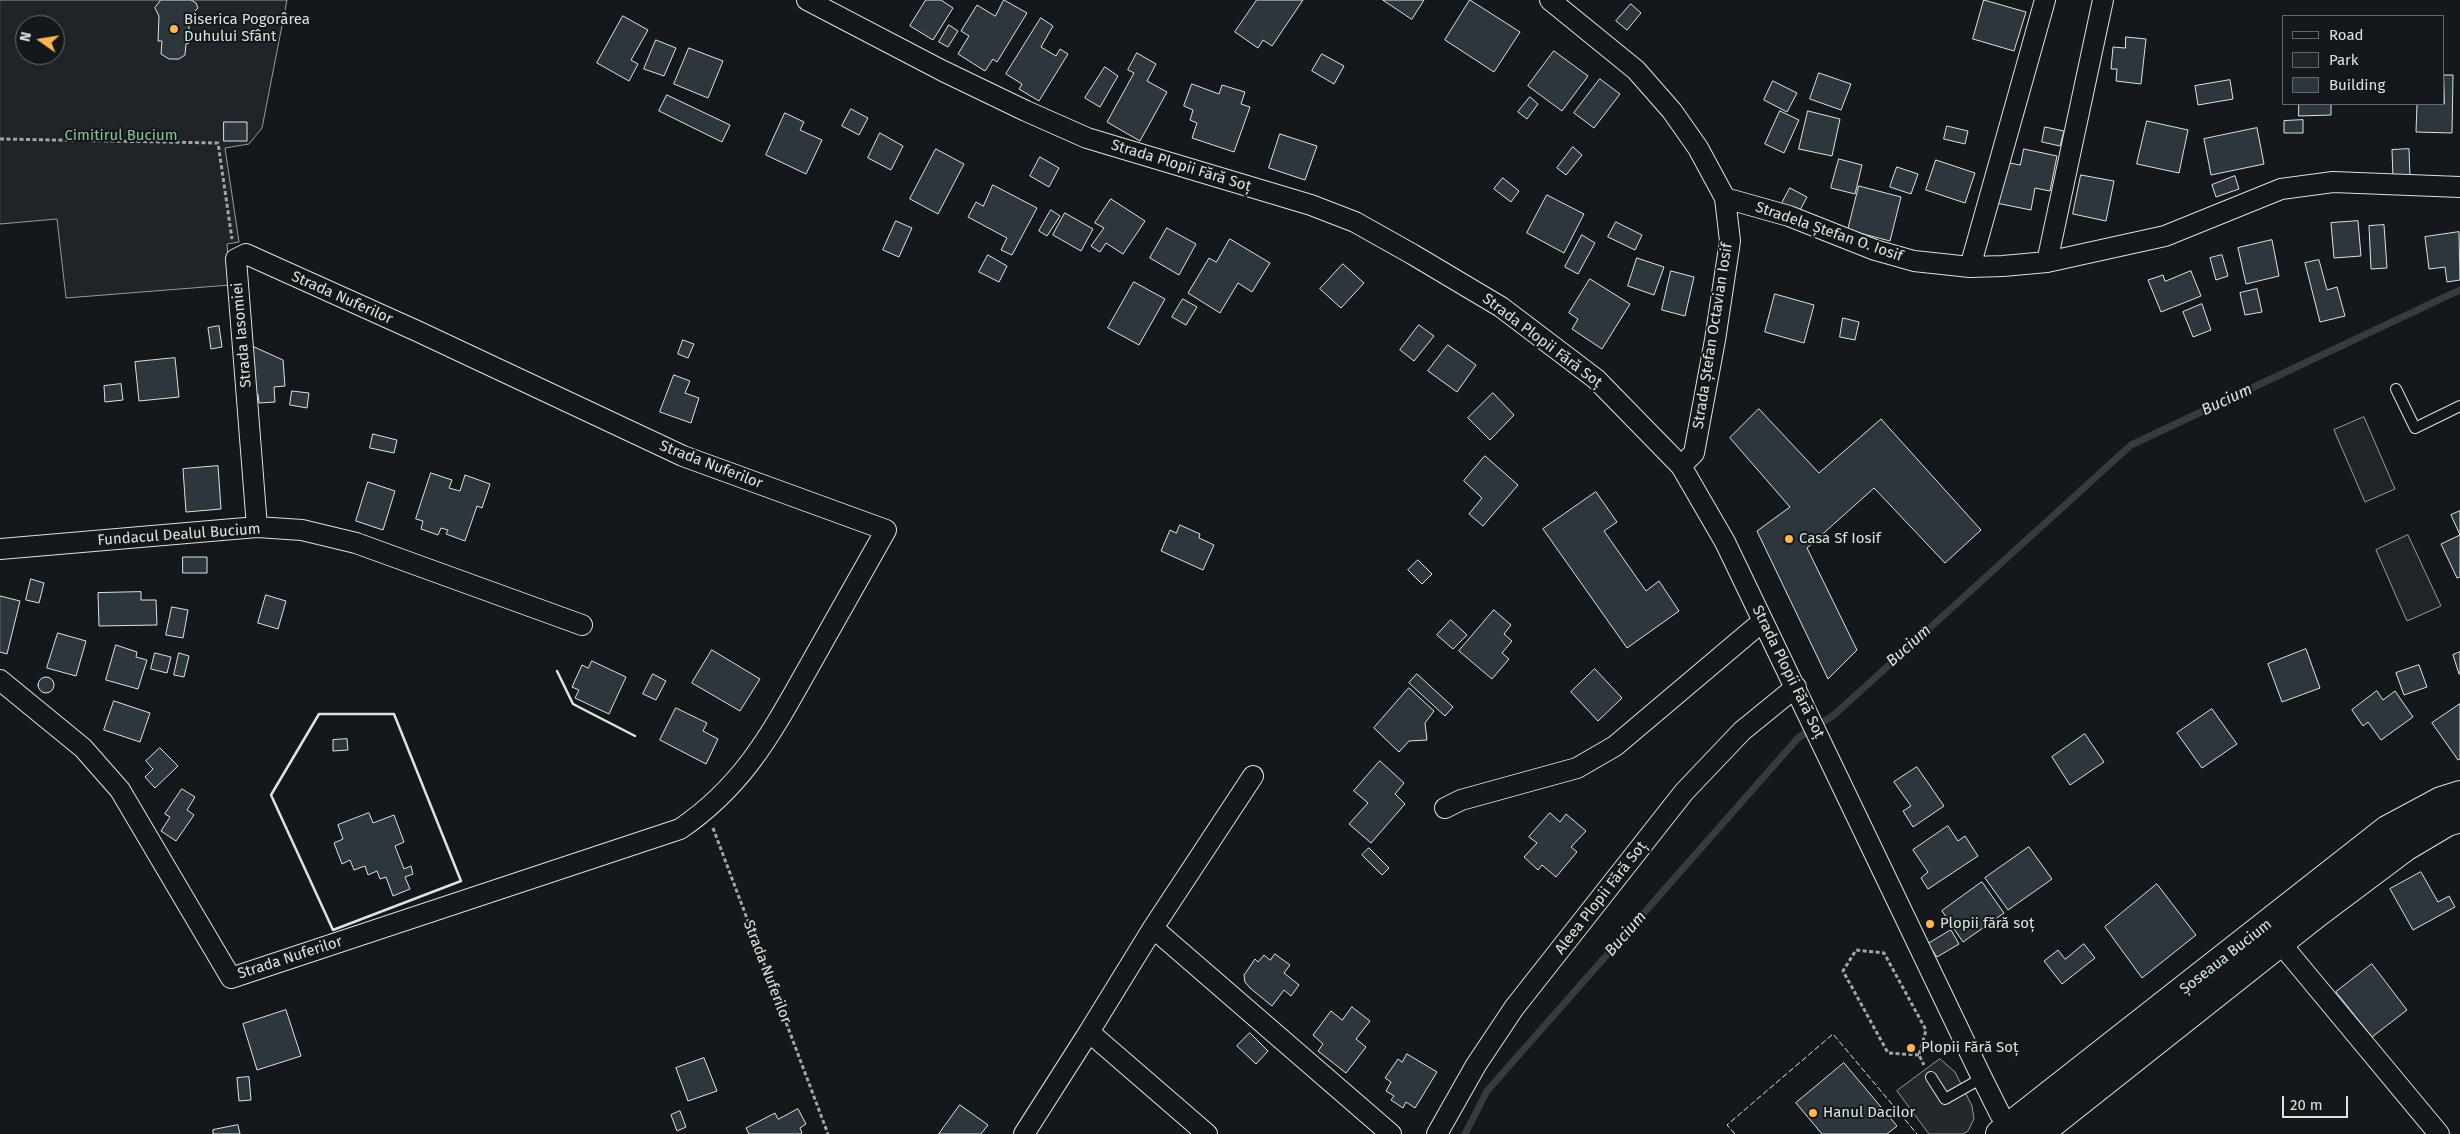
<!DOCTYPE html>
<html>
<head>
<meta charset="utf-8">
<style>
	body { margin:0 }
	#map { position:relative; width:2460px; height:1134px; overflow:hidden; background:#14181c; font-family:"Fira Sans",sans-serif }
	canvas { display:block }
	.legend { position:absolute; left:2282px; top:15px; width:162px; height:90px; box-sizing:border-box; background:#14181c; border:1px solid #626a69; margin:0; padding:6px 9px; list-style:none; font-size:15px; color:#d8e6dc }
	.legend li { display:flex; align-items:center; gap:10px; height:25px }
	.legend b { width:25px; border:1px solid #626a69 }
	.north { position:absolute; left:15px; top:15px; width:50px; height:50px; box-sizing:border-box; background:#14181c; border:1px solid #626a69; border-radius:50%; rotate:283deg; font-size:14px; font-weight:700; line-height:20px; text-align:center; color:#d8e6dc }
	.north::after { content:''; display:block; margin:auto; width:18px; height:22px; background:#ffb74d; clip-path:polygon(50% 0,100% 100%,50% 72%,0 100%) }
	.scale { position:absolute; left:2282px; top:1096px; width:66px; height:22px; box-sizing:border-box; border:2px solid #d8e6dc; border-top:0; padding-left:6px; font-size:15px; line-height:18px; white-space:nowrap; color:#d8e6dc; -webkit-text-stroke:4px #14181c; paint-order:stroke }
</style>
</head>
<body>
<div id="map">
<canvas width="2460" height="1134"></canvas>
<ul class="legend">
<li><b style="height:6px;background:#14181c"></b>Road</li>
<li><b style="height:14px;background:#202428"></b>Park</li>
<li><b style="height:14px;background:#2c363c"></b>Building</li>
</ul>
<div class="north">N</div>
<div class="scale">20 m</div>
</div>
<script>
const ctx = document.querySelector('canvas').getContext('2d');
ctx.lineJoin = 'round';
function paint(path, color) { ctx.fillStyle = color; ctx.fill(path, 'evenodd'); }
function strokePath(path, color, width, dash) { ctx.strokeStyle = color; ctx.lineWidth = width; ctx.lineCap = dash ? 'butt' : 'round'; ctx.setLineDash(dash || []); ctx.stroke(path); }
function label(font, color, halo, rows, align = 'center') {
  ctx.font = font + ' "Fira Sans",sans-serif'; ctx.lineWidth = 4; ctx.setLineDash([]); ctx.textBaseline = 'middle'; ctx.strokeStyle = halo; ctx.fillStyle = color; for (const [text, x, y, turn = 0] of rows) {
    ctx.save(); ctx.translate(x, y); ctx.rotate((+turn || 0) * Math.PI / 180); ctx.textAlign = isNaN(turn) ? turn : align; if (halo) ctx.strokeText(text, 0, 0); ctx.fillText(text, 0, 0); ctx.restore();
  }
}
const green = new Path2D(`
	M0,0H287L262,128L249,144L225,148L239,242L227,244L230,285L66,298L57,219L0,224ZM25,25H55V55H25Z
	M2364,417L2395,489L2365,502L2334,430Z
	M2408,535L2441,606L2407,621L2376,550Z`);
paint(green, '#202428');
strokePath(green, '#939e99', 1);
const parking = new Path2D(`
	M1940,1059L1955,1072L1972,1106L1974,1119L1968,1131L1963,1134H1929L1897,1091Z`);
paint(parking, '#24282b');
strokePath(parking, '#939e99', 1);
strokePath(new Path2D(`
	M1465,1134L1487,1091L1798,738L1834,715L2131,445L2460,290`), '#363b3e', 7);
const building = new Path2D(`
	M161,0H191L196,3L198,8L189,17V43L186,44L185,55L179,59H169L161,54L162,41H158L159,16L155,8Z
	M926,0H941L953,8L933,40L910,26Z
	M1004,0L1027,13L997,62L993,59L985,71L958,54L969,36L961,31L977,5L995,16Z
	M1257,0H1303L1272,46L1263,40L1258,48L1235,32Z
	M1383,0H1424L1412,19Z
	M1470,0L1520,32L1494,72L1445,40Z
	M1984,0L2026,12L2014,51L1973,39Z
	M1631,4L1641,13L1627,30L1616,21Z
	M623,16L648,30L631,60L638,64L629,81L597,63Z
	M1041,18L1053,26L1041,47L1056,56L1060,49L1068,54L1039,101L1019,89L1022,84L1006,74Z
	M949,25L958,31L948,47L939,42Z
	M2126,37L2146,39L2141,84L2116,81L2117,69H2111L2113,47L2125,48Z
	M656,40L676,48L664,76L644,69Z
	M689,48L723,61L708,98L674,84Z
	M1554,51L1588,76L1562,111L1528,86Z
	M1137,53L1156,64L1147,81L1167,92L1140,141L1107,122L1134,73L1128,70Z
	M1322,54L1344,66L1334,84L1312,71Z
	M1105,67L1118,76L1100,107L1085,98Z
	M1819,73L1851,84L1841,110L1810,99Z
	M2444,75H2453L2452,133L2416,132L2417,104H2444Z
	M1600,79L1620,94L1594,128L1574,113Z
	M2230,80L2233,99L2198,105L2195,86Z
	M1773,81L1797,93L1787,112L1764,100Z
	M1192,84L1219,94L1222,85L1245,92L1241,104L1250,107L1234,152L1192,138L1197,123L1190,120L1193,110L1184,106Z
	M667,95L730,125L722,142L659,111Z
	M1530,97L1538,104L1527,119L1518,112Z
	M2299,104H2331V115L2299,116Z
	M851,109L868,118L859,135L842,126Z
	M1780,111L1799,120L1784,153L1765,144Z
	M1808,111L1840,119L1832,156L1799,149Z
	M785,113L804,122L800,130L822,140L806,174L766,155Z
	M2303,120V133H2284V121Z
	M2147,121L2188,130L2179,173L2137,164Z
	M224,122H247V141H224Z
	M1947,126L1968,131L1965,144L1944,139Z
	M2045,127L2064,131L2060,146L2042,142Z
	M2257,128L2264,164L2211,175L2204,139Z
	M880,133L903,146L891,170L868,158Z
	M1280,134L1317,146L1305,180L1269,168Z
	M1573,147L1582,155L1566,175L1557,168Z
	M936,149L964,164L938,214L910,199Z
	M2024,149L2057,156L2050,191L2035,188L2031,210L1996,203L2005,162L2020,165Z
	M2409,149L2410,178H2393L2392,150Z
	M1040,157L1059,168L1049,187L1030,176Z
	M1839,159L1862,165L1855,194L1831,188Z
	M1936,160L1975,173L1965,203L1926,190Z
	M1897,167L1918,174L1911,194L1890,187Z
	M2081,175L2114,181L2106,221L2073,214Z
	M2235,176L2239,189L2216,197L2212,185Z
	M1503,178L1519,191L1511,202L1494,189Z
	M993,185L1037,208L1012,255L1001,250L1007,238L968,217L976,202L983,206Z
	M1859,186L1901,197L1890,241L1848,230Z
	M1790,188L1807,197L1797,216L1780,207Z
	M1547,195L1584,214L1564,253L1527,233Z
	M1111,199L1145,221L1123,254L1106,243L1100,252L1091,246L1104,228L1095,223Z
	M1051,210L1060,216L1047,236L1039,231Z
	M1065,213L1093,229L1081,251L1053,235Z
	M896,221L912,228L899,257L883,250Z
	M2358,221L2361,256L2334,258L2331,223Z
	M1616,222L1642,235L1635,250L1608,237Z
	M2384,225L2387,268L2371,269L2369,226Z
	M1167,228L1196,244L1179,275L1150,258Z
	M2459,232L2460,280L2447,282L2445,267L2429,269L2425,237Z
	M1582,235L1595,243L1578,274L1565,267Z
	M1230,239L1270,263L1252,292L1238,283L1220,313L1188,293L1209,258L1216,262Z
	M2272,240L2279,276L2246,284L2238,248Z
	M988,255L1007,266L999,282L979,272Z
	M2222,255L2228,276L2216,280L2210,258Z
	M1637,258L1664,267L1654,295L1628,286Z
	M2319,260L2327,290L2337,287L2345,316L2320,322L2305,263Z
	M1343,264L1364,283L1341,308L1320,289Z
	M1671,271L1694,277L1685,316L1662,310Z
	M2191,271L2201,296L2161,312L2148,280L2163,275L2165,281Z
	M1590,279L1630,304L1602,349L1572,329L1578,319L1569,313Z
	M1134,282L1165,299L1139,345L1108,328Z
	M2257,289L2262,312L2245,315L2240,293Z
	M1775,294L1814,305L1804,343L1765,332Z
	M1183,299L1197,307L1186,325L1172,317Z
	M2202,304L2211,330L2193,337L2183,312Z
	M1843,318L1859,322L1855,340L1840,337Z
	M1419,325L1434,336L1414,361L1400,350Z
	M219,326L222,347L211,349L208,328Z
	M683,340L694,344L688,358L678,354Z
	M1448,345L1476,365L1457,392L1428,371Z
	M252,346L283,360L285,386L274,387L275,402L259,403L258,394L249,395Z
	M175,358L179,397L139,401L135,362Z
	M674,375L690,381L685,393L699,398L691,423L660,412Z
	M121,384L123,400L105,402L104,386Z
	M292,391L309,393L307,408L290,405Z
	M1493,393L1514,415L1490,440L1468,418Z
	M1759,409L1819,473L1881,419L1981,530L1945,563L1874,488L1807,548L1857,650L1828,679L1757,531L1790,507L1730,438Z
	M373,434L397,440L394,453L370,448Z
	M1485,456L1518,485L1483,526L1469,514L1482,498L1464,481Z
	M218,466L221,509L186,512L183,469Z
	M431,473L452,480L449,488L460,491L465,475L490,484L482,508L477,506L465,541L446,534L448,530L441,528L438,535L421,529L423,521L416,519Z
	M368,482L395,491L383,530L356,521Z
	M1596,492L1617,522L1604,531L1646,591L1659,581L1679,611L1627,648L1543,529Z
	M2460,511V577L2457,578L2441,544L2460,535L2451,515Z
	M1180,525L1200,534L1199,538L1214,545L1203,570L1161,551L1170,530L1176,533Z
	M183,557H207V573H183Z
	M1418,560L1432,574L1422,584L1408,570Z
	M31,579L44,583L39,603L26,600Z
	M141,592V600H156L157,625L99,626L98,593Z
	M266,595L286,601L278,629L258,623Z
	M0,596L20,601L7,654L0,652Z
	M172,607L188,610L183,638L166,635Z
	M1494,610L1511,625L1504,634L1512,641L1502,653L1509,659L1492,679L1459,651Z
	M1451,620L1467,635L1453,649L1437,635Z
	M58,633L86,641L76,676L47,668Z
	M116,645L137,652L136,657L147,660L138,689L106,680Z
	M2306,649L2320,688L2282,702L2268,664Z
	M712,650L760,679L740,711L692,683Z
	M2460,652V674H2459L2453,655Z
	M155,653L171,657L167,673L151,669Z
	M179,653L189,656L184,677L174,675Z
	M592,661L626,677L609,714L575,698L579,690L572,687L582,665L588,668Z
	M2419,665L2427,687L2404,695L2396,673Z
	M1595,669L1622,698L1598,721L1571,692Z
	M653,674L666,681L656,700L643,694Z
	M1417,674L1453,707L1445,716L1409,683Z
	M38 685a8 8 0 1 1 16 0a8 8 0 1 1-16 0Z
	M1409,688L1434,711L1425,723L1427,740L1409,741L1399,752L1374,728Z
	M2377,691L2383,700L2395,691L2413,717L2381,740L2368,722L2363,726L2352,710Z
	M114,701L150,713L140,742L104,730Z
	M2460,704V759L2458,760L2432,723Z
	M676,708L707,723L703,731L718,739L706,764L660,740Z
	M2212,709L2237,744L2202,768L2177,733Z
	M2085,734L2104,762L2070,785L2052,757Z
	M347,739L348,750L333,751V740Z
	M160,748L178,766L155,788L145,777L153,769L146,761Z
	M1380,761L1404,783L1395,794L1405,804L1371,843L1349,824L1368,803L1354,791Z
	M1917,767L1944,806L1913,827L1903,811L1911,806L1894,782Z
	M182,789L195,797L187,810L194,815L176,841L161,831L170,817L165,814Z
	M369,813L373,823L394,815L404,842L395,846L404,869L411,866L413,874L405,877L410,889L393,896L386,877L380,879L377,871L368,875L365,866L354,870L350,860L342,864L334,843L343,839L338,825Z
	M1550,813L1560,822L1566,814L1586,831L1571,847L1577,852L1556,877L1542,865L1538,870L1524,857L1537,843L1529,837Z
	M1948,826L1958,841L1965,836L1978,856L1928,889L1921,878L1928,872L1913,850Z
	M2029,847L2052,879L2008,910L1985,878Z
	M1369,848L1389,868L1382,875L1362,855Z
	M2421,872L2438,902L2449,896L2455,907L2413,930L2390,889Z
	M1982,882L2004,913L1963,942L1942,911Z
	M2157,884L2196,935L2142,978L2105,927Z
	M1951,930L1959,944L1937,957L1928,944Z
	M2084,944L2095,958L2062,984L2044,961L2058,950L2065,959Z
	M1275,954L1290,965L1284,973L1299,985L1291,996L1284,990L1272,1006L1250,988L1245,982L1244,975L1255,959L1258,962L1264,955L1270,960Z
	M2372,964L2407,1010L2372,1037L2336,992Z
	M1352,1007L1370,1021L1356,1039L1366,1047L1346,1073L1318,1051L1323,1044L1313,1035L1331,1011L1342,1020Z
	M286,1010L301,1056L257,1070L243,1024Z
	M1250,1033L1268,1051L1256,1064L1237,1046Z
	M1407,1054L1437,1072L1415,1108L1406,1102L1403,1108L1391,1100L1394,1096L1386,1091L1391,1082L1385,1078L1398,1059L1402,1062Z
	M704,1058L717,1091L688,1101L676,1068Z
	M1844,1063L1897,1126L1887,1134H1822L1796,1103Z
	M249,1077L251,1100L239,1101L237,1078Z
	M960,1105L988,1125L981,1134H939Z
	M798,1109L806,1124L800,1128L802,1133L800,1134H749L746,1128L775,1113L778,1119Z
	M680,1111L686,1127L677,1131L671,1115Z
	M238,1125L240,1134H213V1130Z`);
paint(building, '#2c363c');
strokePath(building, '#d8e6dc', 1);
const lane = new Path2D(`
	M2396,389L2415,428L2460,406
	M1931,1077L1945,1099L1982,1078`);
const street = new Path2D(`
	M807,0L943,71L1026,111L1087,138L1311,205L1355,222L1412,254L1501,307L1596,379L1681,466L1725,542L1982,1078L2000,1114L2014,1134
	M1550,0L1636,70L1672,111L1698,148L1725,198L1730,241L1715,340L1694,453L1681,466
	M1725,198L1789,216L1875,250L1914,261L1970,267L2003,266L2047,262L2165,236L2281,189L2333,182L2460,187
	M2047,262L2103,0
	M1970,267L2045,0
	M0,549L257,527L302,530L356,543L582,625
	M0,680L83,748L120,790L231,978L680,829C746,784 773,730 811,663C836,619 861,574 886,530L683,456L417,331L246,254L236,259L257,527
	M1445,808L1461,800L1577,768L1615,746L1763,621
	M1153,928L1391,1134
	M2272,933L2439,1134
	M1089,1032L1153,928L1253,776
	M1024,1134L1089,1032L1207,1134
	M1437,1134L1476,1065L1514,1008L1684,792L1742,731L1796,687`);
const primary = new Path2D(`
	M2000,1134L2387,830L2441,801L2460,795
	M2038,1134L2317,913L2405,847L2447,822L2460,818`);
strokePath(lane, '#d8e6dc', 12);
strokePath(street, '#d8e6dc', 22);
strokePath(primary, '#d8e6dc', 30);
strokePath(new Path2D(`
	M0,139L218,143L232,239
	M713,828L828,1134
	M1919,1055L1888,1053L1843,971L1856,950L1884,953L1926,1030L1919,1055L1924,1065`), '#9da8a2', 3, [4, 2.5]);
strokePath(lane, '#14181c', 10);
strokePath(street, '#14181c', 20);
strokePath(primary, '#14181c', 28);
strokePath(new Path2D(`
	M1735,1134L1727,1125L1833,1034L1917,1134`), '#d8e6dc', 1, [6, 2.5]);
strokePath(new Path2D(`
	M557,671L573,704L635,736
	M319,714H394L461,881L333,930L271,795Z`), '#d8e6dc', 2.5);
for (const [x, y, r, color] of [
	[174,29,5,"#ffb74d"],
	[1789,539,5,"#ffb74d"],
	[1930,924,5,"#ffb74d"],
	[1911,1048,5,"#ffb74d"],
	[1813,1113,5,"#ffb74d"]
]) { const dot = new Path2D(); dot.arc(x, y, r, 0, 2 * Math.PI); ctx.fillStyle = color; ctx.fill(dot); strokePath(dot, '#14181c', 2); }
label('15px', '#d8e6dc', '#14181c', [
	["Biserica Pogorârea",184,20],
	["Duhului Sfânt",184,37],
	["Casa Sf Iosif",1799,539],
	["Plopii fără soț",1940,924],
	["Plopii Fără Soț",1921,1048],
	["Hanul Dacilor",1823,1113]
], 'left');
label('15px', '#8ac095', '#14181c', [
	["Cimitirul Bucium",121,136]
]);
label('15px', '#d8e6dc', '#14181c', [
	["Strada Plopii Fără Soț",1181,166,17],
	["Stradela Ștefan O. Iosif",1829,232,19],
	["Strada Nuferilor",342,298,24],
	["Strada Iasomiei",242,335,-95],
	["Strada Ștefan Octavian Iosif",1713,336,-81],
	["Strada Plopii Fără Soț",1542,341,37],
	["Strada Nuferilor",711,465,21],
	["Fundacul Dealul Bucium",179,535,-4],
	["Strada Plopii Fără Soț",1788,672,64],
	["Aleea Plopii Fără Soț",1601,898,-52],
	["Șoseaua Bucium",2226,957,-38],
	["Strada Nuferilor",290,958,-18],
	["Strada Nuferilor",767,972,69]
]);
label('italic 16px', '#d8e6dc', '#14181c', [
	["Bucium",2227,400,-25],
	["Bucium",1909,646,-42],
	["Bucium",1626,934,-49]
]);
</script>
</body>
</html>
